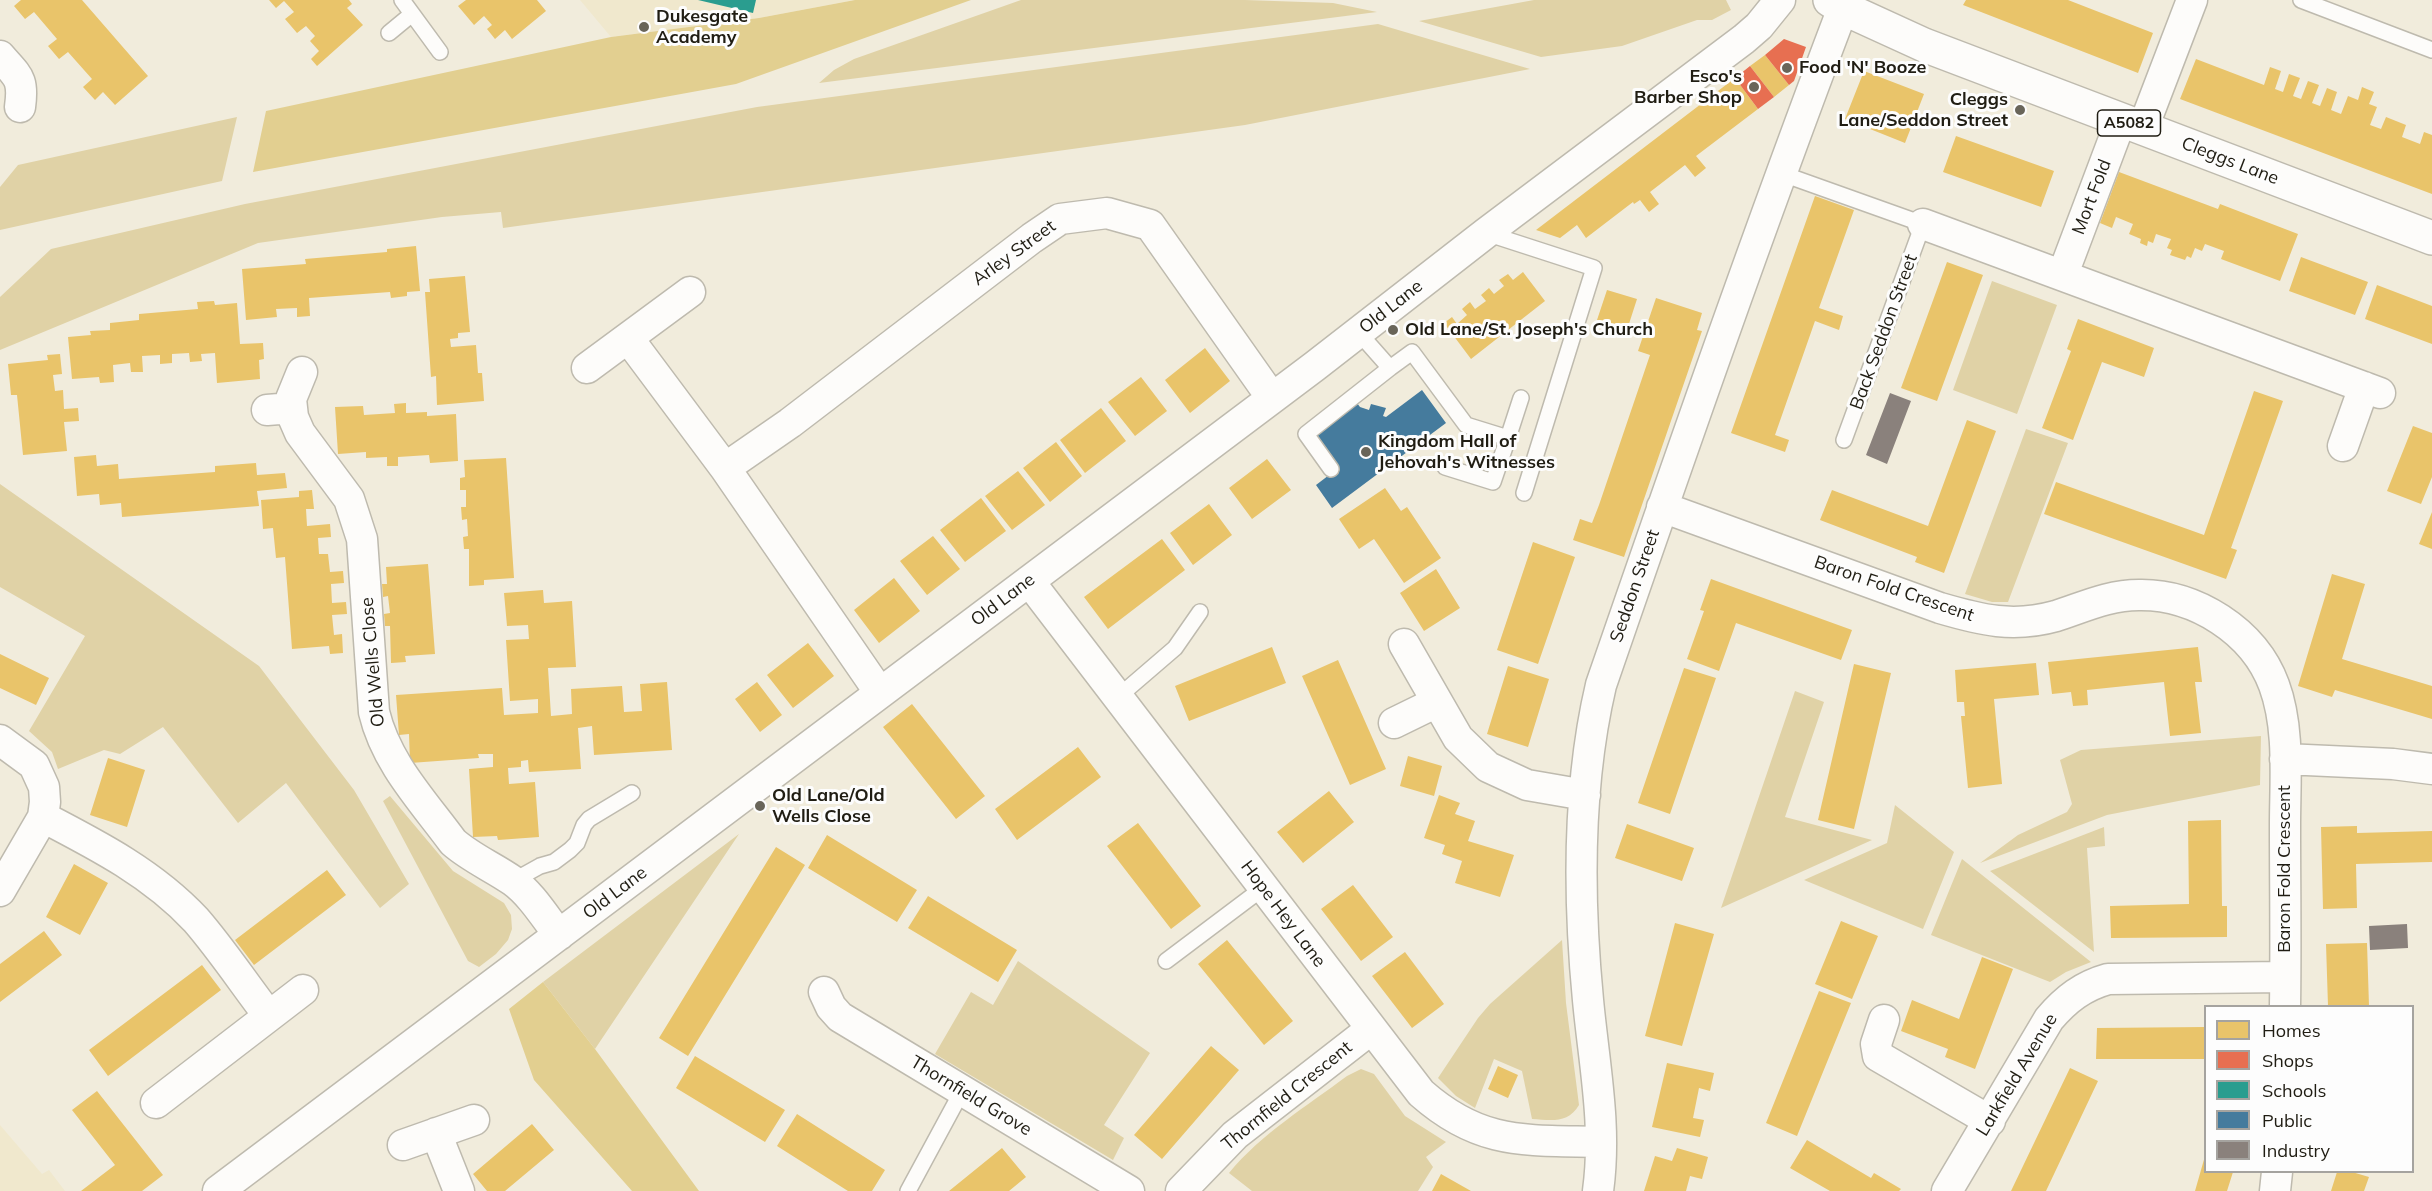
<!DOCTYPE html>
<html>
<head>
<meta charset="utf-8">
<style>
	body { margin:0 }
	#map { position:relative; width:2432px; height:1191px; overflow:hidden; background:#f1ecdc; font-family:Mulish,sans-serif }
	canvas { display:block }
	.legend { position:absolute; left:2204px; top:1005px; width:210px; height:168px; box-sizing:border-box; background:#fdfdfd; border:2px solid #a5a39f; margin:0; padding:8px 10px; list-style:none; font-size:18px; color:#201d13 }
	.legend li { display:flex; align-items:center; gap:12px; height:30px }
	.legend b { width:30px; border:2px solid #a5a39f }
</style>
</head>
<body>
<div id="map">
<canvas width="2432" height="1191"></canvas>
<ul class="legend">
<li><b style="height:16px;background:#e9c46a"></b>Homes</li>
<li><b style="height:16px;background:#e76f51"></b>Shops</li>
<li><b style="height:16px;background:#2a9d8f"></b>Schools</li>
<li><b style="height:16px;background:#457b9d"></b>Public</li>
<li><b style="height:16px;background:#8a817c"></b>Industry</li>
</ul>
</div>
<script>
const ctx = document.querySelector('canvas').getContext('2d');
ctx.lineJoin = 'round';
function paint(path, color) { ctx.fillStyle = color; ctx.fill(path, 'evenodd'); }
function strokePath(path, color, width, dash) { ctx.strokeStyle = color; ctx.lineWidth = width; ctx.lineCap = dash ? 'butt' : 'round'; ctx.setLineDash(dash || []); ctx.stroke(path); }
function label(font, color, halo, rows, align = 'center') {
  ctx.font = font + ' Mulish,sans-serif'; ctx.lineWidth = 6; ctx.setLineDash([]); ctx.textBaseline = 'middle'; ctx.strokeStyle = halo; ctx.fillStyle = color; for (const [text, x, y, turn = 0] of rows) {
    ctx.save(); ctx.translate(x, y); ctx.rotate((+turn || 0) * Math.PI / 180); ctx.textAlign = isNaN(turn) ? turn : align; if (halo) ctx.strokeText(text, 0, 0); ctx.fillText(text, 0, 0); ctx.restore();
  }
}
paint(new Path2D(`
	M580,0H855L759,18L611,37Z
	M0,1125L42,1174L49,1170L65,1191H0Z`), '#f0e8cd');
paint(new Path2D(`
	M1021,0H1245L1333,3L1377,12L819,83L834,70L854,59Z
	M1534,0H1726L1731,10L1712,20H1697L1622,46L1541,57L1419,21Z
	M1378,24L1530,69L1245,125L503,228L501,212L442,217L258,243L0,350V297L51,249L245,204L757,107Z
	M237,117L222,181L0,230V187L18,165Z
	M1992,281L2057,305L2017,414L1953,390Z
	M2026,429L2068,443L2008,602H1992L1965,594Z
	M0,484L259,666L354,790L409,884L380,908L286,783L238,823L163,727L120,754L104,750L58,769L52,752L29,731L85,636L0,587Z
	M1795,691L1824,702L1785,817L1872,840L1721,908Z
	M2261,736L2260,785L2107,815L1980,863L2018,835L2067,812L2072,804L2060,760L2081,750Z
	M390,796L453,871L504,903L511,915L512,929L508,940L496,954L479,967L468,961L383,801Z
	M1895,805L1954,852L1923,929L1804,880L1887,843Z
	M2104,827L2105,846L2087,848L2094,952L1990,871Z
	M739,834L595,1049L543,982Z
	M1962,859L2091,962L2066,972L2050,982L1931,935Z
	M1562,940L1566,1003L1579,1105C1568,1124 1551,1120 1532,1119L1522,1071L1494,1059L1475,1108L1456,1096L1438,1078L1478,1018L1490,1004Z
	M1018,961L1150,1053L1104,1125L1124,1138L1113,1160L935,1054L971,992L993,1005Z
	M1361,1069L1374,1074L1405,1116L1446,1142L1426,1157L1433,1167L1418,1191H1252L1229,1173C1261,1134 1307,1106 1347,1076Z`), '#e0d2a6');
paint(new Path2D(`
	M855,0H971L736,84L253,172L266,111L611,37L759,18Z
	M543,982L595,1049L699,1191H632L534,1080L509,1009Z`), '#e2cf90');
paint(new Path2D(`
	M21,0H82L148,76L115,105L103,92L95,100L83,87L92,79L68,52L59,59L48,46L57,39L34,12L25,19L14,6Z
	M269,0H349L352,4L347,8L363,25L317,66L311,59L319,51L310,41L315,36L306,26L297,33L285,19L294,12L284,1L276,8Z
	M466,0H537L546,11L512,39L505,30L495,39L487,29L492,25L484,16L474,25L458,6Z
	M1966,0H2068L2153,33L2138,73L1963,5Z
	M1765,55L1789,85L1774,97L1750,66Z
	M2196,59L2264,85L2270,67L2281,71L2275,89L2283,92L2289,74L2300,78L2293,96L2301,99L2308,81L2319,85L2312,103L2320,106L2327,88L2337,92L2331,110L2341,114L2348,96L2358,100L2362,87L2374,92L2369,104L2377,107L2370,125L2381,129L2386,117L2406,125L2402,137L2420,144L2424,132L2432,135V194L2180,99Z
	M1864,71L1924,94L1905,143L1845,119Z
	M1735,78L1758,109L1696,156L1706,168L1695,177L1685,165L1650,192L1659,204L1649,212L1640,200L1634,204L1633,202L1586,238L1577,225L1560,238L1536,230Z
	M1956,136L2054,171L2041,207L1943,172Z
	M2119,172L2218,209L2220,204L2298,234L2280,281L2221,259L2224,251L2205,244L2202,251L2195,248L2191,258L2187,256L2185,260L2170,255L2172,250L2167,248L2171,239L2156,234L2153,243L2148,241L2147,246L2140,243L2141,239L2129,234L2133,224L2116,217L2112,228L2100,223Z
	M1815,196L1854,210L1819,308L1843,316L1839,330L1815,321L1775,435L1789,440L1785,452L1731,433Z
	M416,246L420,291L407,292V296L391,298L390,292L309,298L310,316L297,317V308L276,309L277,317L246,320L242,269L306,264L305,259L387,252V249Z
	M2301,257L2368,282L2355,315L2289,291Z
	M1947,262L1983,275L1937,401L1901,388Z
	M1523,272L1545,301L1471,359L1444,323L1452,317L1457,324L1467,315L1462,309L1470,302L1475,309L1486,301L1481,295L1489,288L1494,294L1504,286L1499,280L1508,274L1513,280Z
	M465,276L470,332L458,333V338L450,339L451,347L476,345L478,373H482L484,401L437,405L436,376L431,377L425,292H430L429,279Z
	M2377,285L2432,306V344L2365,319Z
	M1607,290L1637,299L1627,330L1597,320Z
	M1656,298L1702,313L1697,330L1702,331L1624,557L1573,540L1580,519L1592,523L1599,505L1650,355L1638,351Z
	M214,301L215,305L237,303L240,344L263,343L264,359L259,360L260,379L217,383L215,353L201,354L202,361L190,362L189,353L172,354V363L160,364V355L142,356L143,372H131L130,363L113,365L114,382L100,383L99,377L72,379L68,337L91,335L90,331L110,330V323L139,320V314L198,309L197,302Z
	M2078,319L2154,348L2144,377L2102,362L2073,440L2042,428L2071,351L2067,349Z
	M1205,348L1230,381L1190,413L1165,380Z
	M60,354L62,374L53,375L55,391L63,390L64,409L78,408L79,421L64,422L67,451L23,455L17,395H11L8,364L48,360L47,355Z
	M1141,377L1167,411L1135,436L1108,402Z
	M2254,391L2283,401L2231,548L2237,550L2226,579L2044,514L2056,482L2204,535Z
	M406,403V413L427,412V416L456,414L458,461L430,463L429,455L398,457V466H387V457L366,458V452L338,454L335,407L363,406L364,415L395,413L394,404Z
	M1101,408L1126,441L1085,473L1060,440Z
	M1967,420L1996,431L1944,573L1915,562L1917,557L1820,520L1832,490L1928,526Z
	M2413,426L2432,433V477L2421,504L2387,491Z
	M1056,442L1082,476L1050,502L1023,468Z
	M96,455L97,466L118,464L119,479L215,472V466L256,463L257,475L285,473L287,488L257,491L259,506L122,517L121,503L100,505L99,494L77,496L74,457Z
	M506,458L514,578L484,580V585L469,586V549H464L463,537L468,536L467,519L462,520L461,507H466V490H460V478L465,477L464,460Z
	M1267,459L1291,490L1252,519L1229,488Z
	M1018,471L1045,505L1012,530L985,496Z
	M1385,488L1401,511L1407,507L1441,558L1404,583L1374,539L1359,549L1339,519Z
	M312,490L314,509H306L307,526L330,524L331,537L318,538L319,554H328L330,572L343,571L344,583L331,584L332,603L346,602L347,614L332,615L334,635L342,634L343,653L330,654L329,646L292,649L285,557L276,558L273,528L263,529L261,500L299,497V491Z
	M981,498L1006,531L965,562L940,530Z
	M1209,504L1232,535L1193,565L1170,533Z
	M2432,512V549L2419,544Z
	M933,536L960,569L927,595L900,561Z
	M1162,539L1185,570L1108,629L1084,597Z
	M1533,542L1575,557L1538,664L1497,650Z
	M428,564L435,654L405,656L406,662L391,663L390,626H385L384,614L390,613L388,596L383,597L382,584H387L386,567Z
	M1436,569L1460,608L1424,631L1400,593Z
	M2332,574L2365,584L2342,659L2432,686V719L2335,690L2332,697L2298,686Z
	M894,578L920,611L879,643L854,610Z
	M1711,579L1852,630L1841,660L1736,623L1719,671L1687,659L1704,611L1700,610Z
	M543,590L544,603L572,601L576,667L548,668L551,716L572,714L571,689L622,686L624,712L642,711L640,684L667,682L672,750L594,755L592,726L578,728L581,769L529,772L528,760L521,761V767L508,768L509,784L535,782L539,837L498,840L497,836L473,837L469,769L493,767V754H478L479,758L410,763L409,734L399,735L396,695L502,688L504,715L538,713V699L510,701L506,640L529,639L528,625L507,626L504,593Z
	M808,643L834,676L793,708L767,675Z
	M1272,647L1286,683L1189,721L1175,686Z
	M2198,647L2202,682H2195L2201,733L2170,736L2164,682L2087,690L2088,705L2073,706L2071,692L2052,694L2048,662Z
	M0,654L49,678L36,705L0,688Z
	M1338,660L1386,769L1350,785L1302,676Z
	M2036,663L2039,695L1994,699L2002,784L1968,788L1961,716H1965L1964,702H1957L1955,670Z
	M1854,664L1891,673L1854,829L1818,820Z
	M1508,666L1549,679L1528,747L1487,734Z
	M1684,668L1716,678L1670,814L1638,803Z
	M757,682L782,715L760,732L735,699Z
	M912,704L985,796L956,819L883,727Z
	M1078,747L1101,777L1017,840L995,809Z
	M1408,756L1442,766L1434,796L1400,786Z
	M108,758L145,770L127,827L90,815Z
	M1329,791L1354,822L1303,863L1277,832Z
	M1439,795L1460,803L1455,814L1475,821L1468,841L1514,855L1500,897L1455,883L1462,861L1442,854L1445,845L1424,838Z
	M2221,820L2222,906H2227V937L2111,938L2110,906L2189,904L2188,821Z
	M1138,823L1201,906L1171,929L1107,846Z
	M1627,824L1694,848L1682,881L1615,858Z
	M2357,826V833L2432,831V862L2356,864L2357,908L2323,909L2321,827Z
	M827,835L917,890L897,922L808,868Z
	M776,847L805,865L688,1056L659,1038Z
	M74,864L108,883L80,935L46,917Z
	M327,870L346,895L254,965L235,940Z
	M1353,885L1393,937L1361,961L1321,909Z
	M928,896L1017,950L998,982L908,928Z
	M1841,921L1878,936L1852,999L1815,984Z
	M1675,923L1714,934L1682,1046L1645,1036Z
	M44,931L62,955L0,1002V964Z
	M1227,940L1293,1021L1264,1045L1198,964Z
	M2367,943L2369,1006H2328L2326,944Z
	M1405,952L1444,1004L1412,1028L1372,976Z
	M1982,957L2013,969L1975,1069L1945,1057L1948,1049L1901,1031L1912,1000L1959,1019Z
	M202,965L221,990L108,1076L89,1050Z
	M1819,991L1851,1003L1797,1136L1766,1123Z
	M2205,1027V1059H2096L2097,1028Z
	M1211,1046L1239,1070L1162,1159L1134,1135Z
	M695,1056L785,1110L765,1142L676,1088Z
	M1667,1063L1714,1073L1710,1091L1699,1088L1693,1118L1704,1120L1700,1137L1652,1127Z
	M1498,1066L1518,1075L1508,1098L1488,1089Z
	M2070,1068L2098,1081L2046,1191H2011Z
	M97,1091L163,1175L142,1191H81L115,1165L72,1110Z
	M797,1114L885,1170L872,1191H848L777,1146Z
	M532,1124L554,1150L505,1191H487L473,1174Z
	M1807,1140L1871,1178L1874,1173L1901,1189L1899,1191H1830L1790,1168Z
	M1002,1148L1026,1177L1009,1191H949Z
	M1677,1148L1708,1157L1702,1179L1690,1176L1686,1191H1644L1655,1156L1672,1161Z
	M2205,1156V1172H2233L2227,1191H2195Z
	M2337,1172H2352L2369,1177L2364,1191H2331Z
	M1441,1174L1471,1191H1432Z`), '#e9c46a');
paint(new Path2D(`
	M1784,39L1806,47L1794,81L1789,85L1765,55Z
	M1750,66L1774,97L1758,109L1735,78Z`), '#e76f51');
paint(new Path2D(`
	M698,0H756L753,13Z`), '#2a9d8f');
paint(new Path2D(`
	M1422,390L1446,423L1332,508L1316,485L1337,469L1313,436L1357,403L1360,407L1369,410L1371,404L1386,408L1383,416L1386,417Z`), '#457b9d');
paint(new Path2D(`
	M1890,393L1911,401L1887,464L1866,455Z
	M2407,924L2408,948L2370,950L2369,926Z`), '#8a817c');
const service = new Path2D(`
	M402,0L440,52
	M2301,0L2432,50
	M389,33L412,14
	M1780,173L1923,224L1844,440
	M1486,233L1594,268L1524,493
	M1390,368L1412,352L1466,425L1508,438L1521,398
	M1445,467L1493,482L1508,438
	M1331,469L1306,434L1390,368L1359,333
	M1118,697L1175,648L1200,612
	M513,881L540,866L554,862L570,850L577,843L584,825L589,819L632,793
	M1166,961L1263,888
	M908,1191L962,1091`);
const minor = new Path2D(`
	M0,56C18,77 24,78 20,107
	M2143,128L2192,0
	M1923,224L2380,393
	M2063,274L2121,120
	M628,338L725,468
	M587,368L690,292
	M302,372L291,399L293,417L300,433L349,499L362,539L374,712C386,763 423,801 453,842C471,858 493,867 513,881C531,894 545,917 559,935
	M267,410L292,408
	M2343,446L2364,387
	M1662,507L1940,608C1981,620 2013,628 2056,616C2084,607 2108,595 2139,595C2195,594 2254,631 2274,685C2290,728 2285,780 2285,825C2285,885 2286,946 2285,1006
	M1029,581L1421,1093C1481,1146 1526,1140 1601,1142
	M1404,644L1458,738L1488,767L1527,785L1585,795
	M880,693L725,468L790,423L1032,238L1060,219L1107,213L1150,225L1272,398
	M1394,723L1437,702
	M0,740L34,765L44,787L45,802L43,817L0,891
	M2285,759L2393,764L2432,769
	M43,817C99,846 153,874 196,920C222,950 245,985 269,1016
	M824,992L831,1007L840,1017L1129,1191
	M1884,1020L1876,1044L1878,1056L1990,1121
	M156,1103L303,990
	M436,1133L459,1191
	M403,1145L474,1120
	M218,1191L1315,366L1486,233L1744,39L1759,26L1780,0
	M1181,1191L1235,1135L1370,1030
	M1598,1191C1607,1126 1594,1064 1588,1000C1578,896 1577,787 1601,685C1679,459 1758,232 1843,8
	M1947,1191L2049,1019C2066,999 2083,986 2108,979L2285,977
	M2275,1191L2277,1172`);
const primary = new Path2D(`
	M1830,0L1843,8L1924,45L2432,238`);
strokePath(service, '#bebaae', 18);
strokePath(minor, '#bebaae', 33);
strokePath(primary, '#bebaae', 36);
strokePath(service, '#fdfcfa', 15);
strokePath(minor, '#fdfcfa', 30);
strokePath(primary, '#fdfcfa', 33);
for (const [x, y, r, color] of [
	[644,27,6,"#696559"],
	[1787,68,6,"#696559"],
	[1754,87,6,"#696559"],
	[2020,110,6,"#696559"],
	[1393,330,6,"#696559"],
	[1366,452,6,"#696559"],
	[760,806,6,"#696559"]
]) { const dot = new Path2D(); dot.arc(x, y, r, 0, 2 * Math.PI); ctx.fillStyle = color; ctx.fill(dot); strokePath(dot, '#fdfdfd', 2); }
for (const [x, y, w] of [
	[2129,123,63]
]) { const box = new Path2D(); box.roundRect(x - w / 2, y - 13, w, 26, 4.5); ctx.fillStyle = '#fdfdfd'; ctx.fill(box); strokePath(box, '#201d13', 1.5); }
label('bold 16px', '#201d13', null, [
	["A5082",2129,123]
]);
label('bold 18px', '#201d13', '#fdfdfd', [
	["Dukesgate",656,17],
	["Academy",656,38],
	["Food 'N' Booze",1799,68],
	["Esco's",1742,77,"right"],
	["Barber Shop",1742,98,"right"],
	["Cleggs",2008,100,"right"],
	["Lane/Seddon Street",2008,121,"right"],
	["Old Lane/St. Joseph's Church",1405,330],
	["Kingdom Hall of",1378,442],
	["Jehovah's Witnesses",1378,463],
	["Old Lane/Old",772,796],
	["Wells Close",772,817]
], 'left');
label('18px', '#201d13', '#fdfdfd', [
	["Cleggs Lane",2230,161,21],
	["Mort Fold",2092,197,-69],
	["Arley Street",1014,253,-36],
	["Old Lane",1391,307,-38],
	["Back Seddon Street",1884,332,-70],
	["Seddon Street",1635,586,-71],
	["Baron Fold Crescent",1894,589,19],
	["Old Lane",1003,600,-37],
	["Old Wells Close",373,662,-95],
	["Baron Fold Crescent",2285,869,-90],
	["Old Lane",615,893,-37],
	["Hope Hey Lane",1283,914,53],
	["Larkfield Avenue",2017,1075,-59],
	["Thornfield Grove",971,1096,31],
	["Thornfield Crescent",1287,1096,-39]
]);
</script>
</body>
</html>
